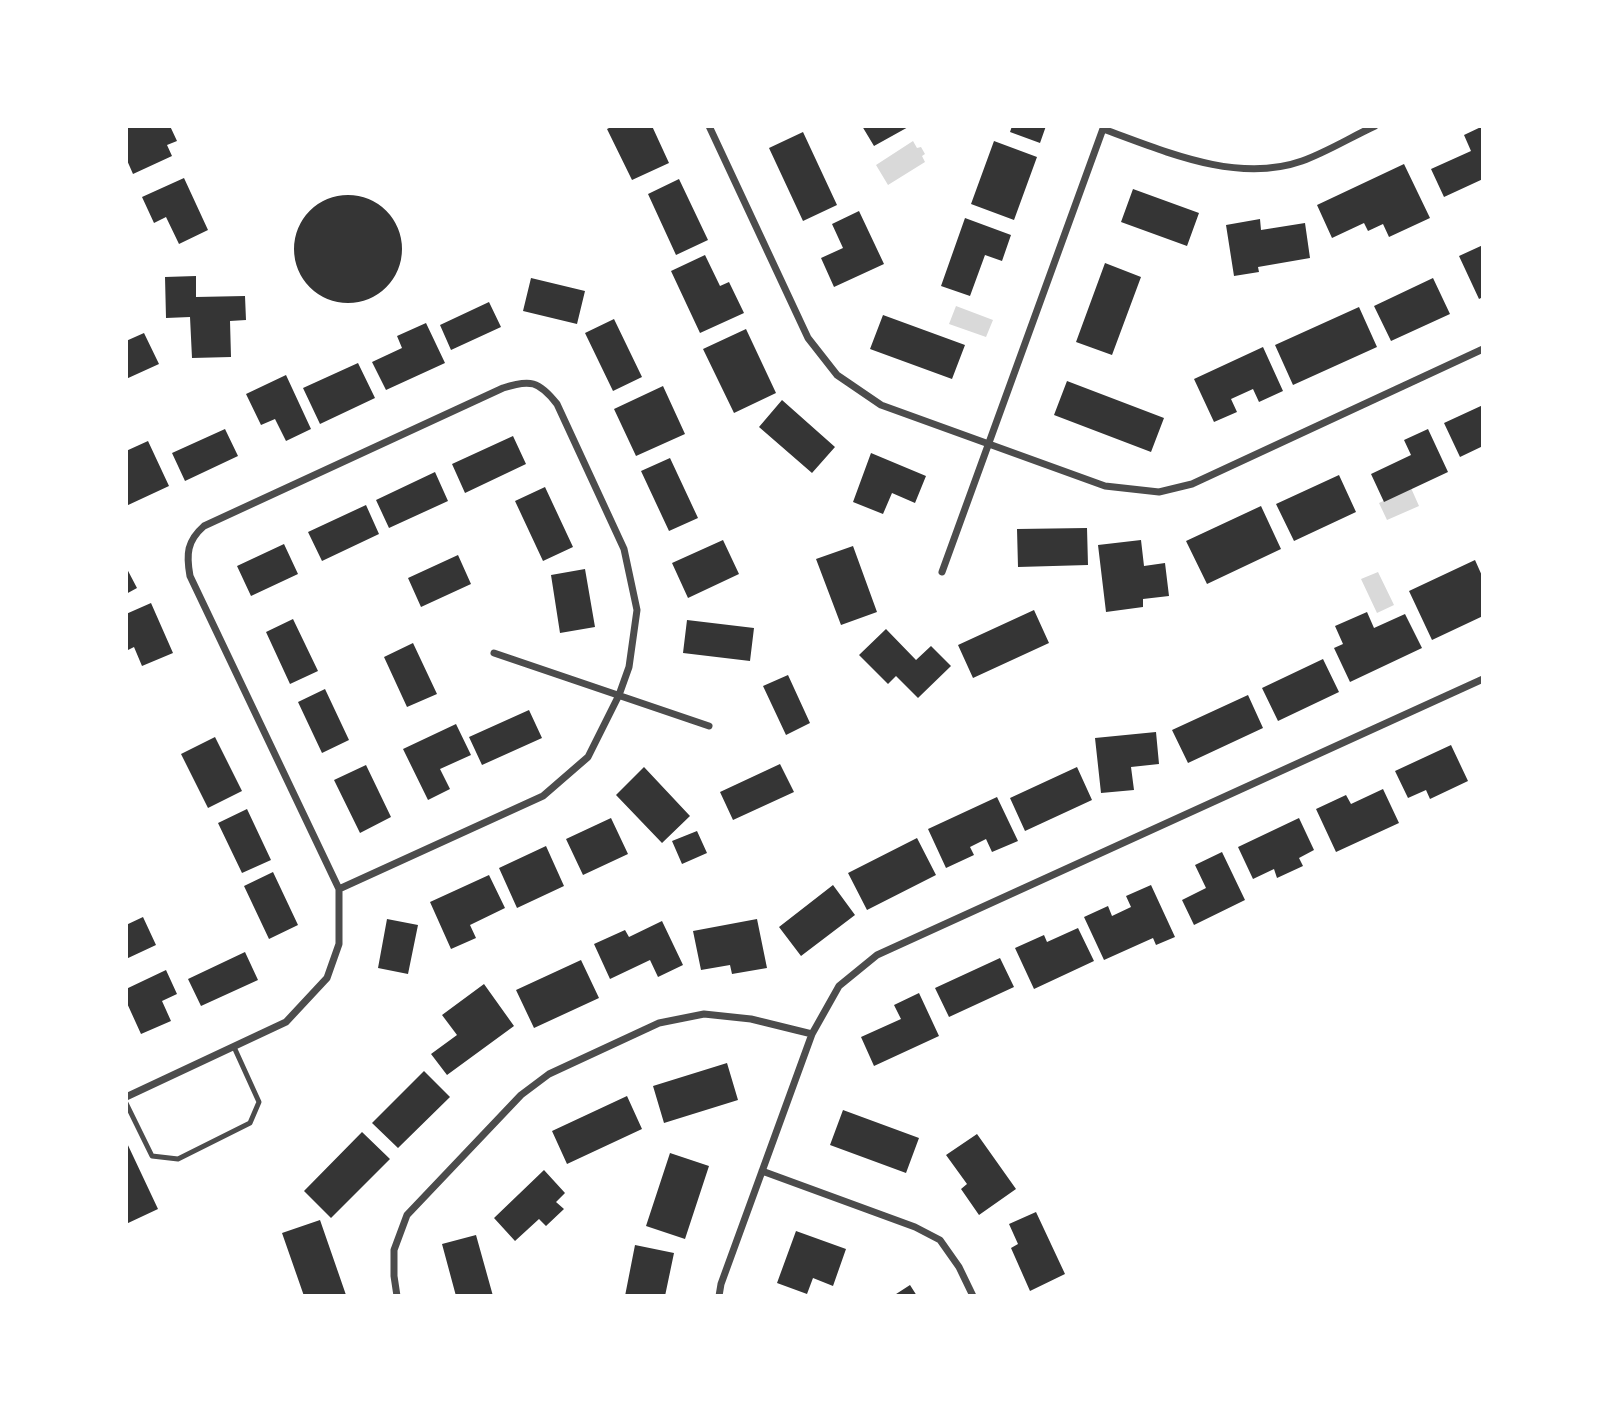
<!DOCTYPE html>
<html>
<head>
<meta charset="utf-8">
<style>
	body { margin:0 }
	#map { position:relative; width:1609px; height:1422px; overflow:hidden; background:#fff; font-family:Commissioner,sans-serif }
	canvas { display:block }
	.frame { position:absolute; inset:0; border:128px solid #fff; pointer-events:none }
</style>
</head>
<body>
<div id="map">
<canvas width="1609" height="1422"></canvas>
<div class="frame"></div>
</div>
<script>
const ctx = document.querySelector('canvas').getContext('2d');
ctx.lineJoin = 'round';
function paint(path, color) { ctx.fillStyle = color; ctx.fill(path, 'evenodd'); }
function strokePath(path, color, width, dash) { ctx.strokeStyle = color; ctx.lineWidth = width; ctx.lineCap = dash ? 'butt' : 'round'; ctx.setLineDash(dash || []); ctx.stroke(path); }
paint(new Path2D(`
	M913,141L917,148L921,147L925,154L922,156L925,162L888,185L876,165Z
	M956,306L993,320L986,337L949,324Z
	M1411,488L1419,506L1387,520L1379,503Z
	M1378,572L1394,605L1377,613L1361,579Z`), '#d9d9d9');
paint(new Path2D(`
	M126,126H170L177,141L167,145L172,156L133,174L126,158Z
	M613,126H652L669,163L632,180L607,129Z
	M862,126H910L874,146Z
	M1012,126H1046L1040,143L1010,132Z
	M1483,126V179L1444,197L1431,169L1471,151L1464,135Z
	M803,132L837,205L803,221L769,148Z
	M994,141L1037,157L1014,220L971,204Z
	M1404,164L1430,218L1389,237L1383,224L1368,231L1364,223L1332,238L1317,205Z
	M184,178L208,230L179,244L166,217L154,223L142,197Z
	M679,179L708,240L676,255L648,194Z
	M1133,189L1199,213L1187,246L1121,222Z
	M294 249a54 54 0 1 1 108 0a54 54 0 1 1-108 0Z
	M859,211L884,264L834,287L821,258L843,248L832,224Z
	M965,218L1011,235L1002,261L985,255L970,296L941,286Z
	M1260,219L1261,230L1305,223L1310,258L1258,267L1259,272L1234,276L1226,225Z
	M1483,245V297L1479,299L1459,256Z
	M705,255L720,286L729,282L744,313L700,333L671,271Z
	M1105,263L1141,277L1112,355L1076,342Z
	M196,276V297L245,296L246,320L230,321L231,357L192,358L190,317L166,318L165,277Z
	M531,278L585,291L577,324L523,311Z
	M1433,278L1450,314L1391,341L1374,306Z
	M489,302L501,327L451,350L440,325Z
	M1359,307L1377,347L1293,385L1275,345Z
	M883,315L965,345L952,379L870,349Z
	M614,319L642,377L613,391L585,333Z
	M426,323L445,363L386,390L372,362L402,348L397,336Z
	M746,329L776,393L734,413L703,349Z
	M144,333L159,364L126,379V341Z
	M1263,347L1283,391L1259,402L1253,389L1231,399L1237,412L1214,422L1194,379Z
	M358,363L375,398L320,424L303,388Z
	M286,375L311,429L286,441L275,419L261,425L246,394Z
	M1067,381L1164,418L1151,452L1054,415Z
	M663,386L685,434L636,456L614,409Z
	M782,400L835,447L812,473L759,427Z
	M1483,405V446L1460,457L1444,423Z
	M225,429L238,456L185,481L172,453Z
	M1428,429L1448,472L1384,502L1371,474L1411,455L1404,440Z
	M513,436L526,464L465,493L452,464Z
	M148,441L169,486L126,506V451Z
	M871,453L926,476L915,503L892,493L883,514L853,502Z
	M670,458L698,518L669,531L641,471Z
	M435,472L448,501L389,528L376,500Z
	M1339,475L1356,512L1294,541L1276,504Z
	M545,487L573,547L543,561L515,501Z
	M366,505L379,534L322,561L308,532Z
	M1261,506L1281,549L1207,584L1186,541Z
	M1087,528L1088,565L1018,567L1017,529Z
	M723,540L739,574L688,598L672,563Z
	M1141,540L1144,566L1165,563L1169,596L1143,599V607L1106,612L1098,545Z
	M284,544L298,574L251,596L237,566Z
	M853,546L877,612L841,625L816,559Z
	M458,555L471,584L421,607L408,578Z
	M1475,560L1483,578V616L1432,640L1409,591Z
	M126,567L137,588L126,594Z
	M585,569L595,627L560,633L551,575Z
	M151,603L173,653L142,666L134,647L126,651V614Z
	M1034,610L1049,643L973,678L958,645Z
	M1367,612L1374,628L1405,614L1422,648L1350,682L1334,648L1343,644L1335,626Z
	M293,619L318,671L290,684L266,632Z
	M687,620L754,628L750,661L683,653Z
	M886,629L916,660L931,646L951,666L918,698L896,676L888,684L859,655Z
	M413,643L437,694L407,707L384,657Z
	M1323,659L1339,692L1278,721L1262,688Z
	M788,675L810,723L786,735L763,686Z
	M325,689L349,740L322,753L298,702Z
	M1248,695L1263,728L1188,763L1172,730Z
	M529,710L542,738L482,765L469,737Z
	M456,724L471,755L440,769L450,789L428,800L403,749Z
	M1156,732L1159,764L1131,767L1134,790L1101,793L1095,738Z
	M215,737L242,791L208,808L181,754Z
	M1451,745L1468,781L1430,799L1426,790L1408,798L1395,771Z
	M780,764L794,792L733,820L720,792Z
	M366,765L391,817L360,833L334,780Z
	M644,767L690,816L662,843L616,795Z
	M1077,767L1092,800L1025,831L1010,798Z
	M1383,789L1399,823L1336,852L1316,809L1346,795L1351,804Z
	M997,797L1018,841L992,852L986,839L970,847L974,855L946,868L928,829Z
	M247,809L271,860L242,873L218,823Z
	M611,818L628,854L583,875L566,839Z
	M1299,818L1314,850L1299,858L1303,866L1277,878L1274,869L1253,879L1238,847Z
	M697,831L707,853L682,864L672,841Z
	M917,838L936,875L867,910L848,873Z
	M546,846L564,886L517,908L499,868Z
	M1222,852L1245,900L1194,925L1182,900L1206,888L1195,865Z
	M273,872L298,925L269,939L244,886Z
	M489,875L505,908L470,925L476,938L451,949L430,902Z
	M833,885L855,915L801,956L779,927Z
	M1151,885L1175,937L1156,945L1153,938L1104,960L1084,917L1108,906L1112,916L1131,907L1126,896Z
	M143,917L156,945L126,959V925Z
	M387,919L418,925L408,974L378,968Z
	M757,919L767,968L732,974L730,965L701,970L693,931Z
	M662,921L683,965L658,977L650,960L610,979L594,944L625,930L629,937Z
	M1078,928L1094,961L1034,989L1015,948L1044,935L1047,942Z
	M245,952L258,980L201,1006L188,979Z
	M1000,958L1014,987L949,1017L935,988Z
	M581,960L599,998L534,1028L516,990Z
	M166,970L177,994L162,1001L171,1021L141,1034L126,1001V989Z
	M484,984L514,1026L447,1075L431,1054L457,1035L442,1015Z
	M919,993L939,1036L874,1066L861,1037L901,1019L894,1005Z
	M727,1063L738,1100L664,1123L653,1086Z
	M424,1071L450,1097L398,1148L372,1123Z
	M627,1096L642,1129L567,1164L552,1131Z
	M843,1110L919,1138L906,1173L830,1145Z
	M362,1132L390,1159L331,1218L304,1191Z
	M977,1134L1016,1189L979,1215L961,1189L967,1184L946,1155Z
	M126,1141L158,1209L126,1224Z
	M670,1153L709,1166L685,1239L646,1226Z
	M544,1170L565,1193L556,1202L564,1209L546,1226L539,1219L515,1241L494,1218Z
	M1036,1212L1065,1274L1030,1291L1011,1248L1018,1244L1009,1224Z
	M320,1220L346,1295L342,1296H304L282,1233Z
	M796,1231L846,1249L833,1286L813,1278L807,1294L777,1283Z
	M476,1235L493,1296H456L442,1244Z
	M635,1245L674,1253L665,1296H625Z
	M910,1285L917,1296H893Z`), '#353535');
strokePath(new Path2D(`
	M126,1103L152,1156L178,1159L250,1123L259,1102L234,1047`), '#4c4c4c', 5);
strokePath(new Path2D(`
	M709,126L808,338L837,375L881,405L1105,486L1159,492L1192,484L1483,349
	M1103,129C1164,151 1237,184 1302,161C1327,152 1351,137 1375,126
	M942,572L1104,126
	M494,653L709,726
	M126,1097L286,1022L327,978L339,944V889L543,796L588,757L619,695L629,667L637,610L624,549L557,404C539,381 530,379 503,388L204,526C187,541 186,554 190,576L339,889
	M762,1171L915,1227L940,1240L959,1267L973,1296
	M397,1296L394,1276V1250L407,1215L521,1095L549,1074L659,1023L704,1014L751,1019L812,1034L839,986L877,955L1483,679
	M719,1296L721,1284L812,1034`), '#4c4c4c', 7);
</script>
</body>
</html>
